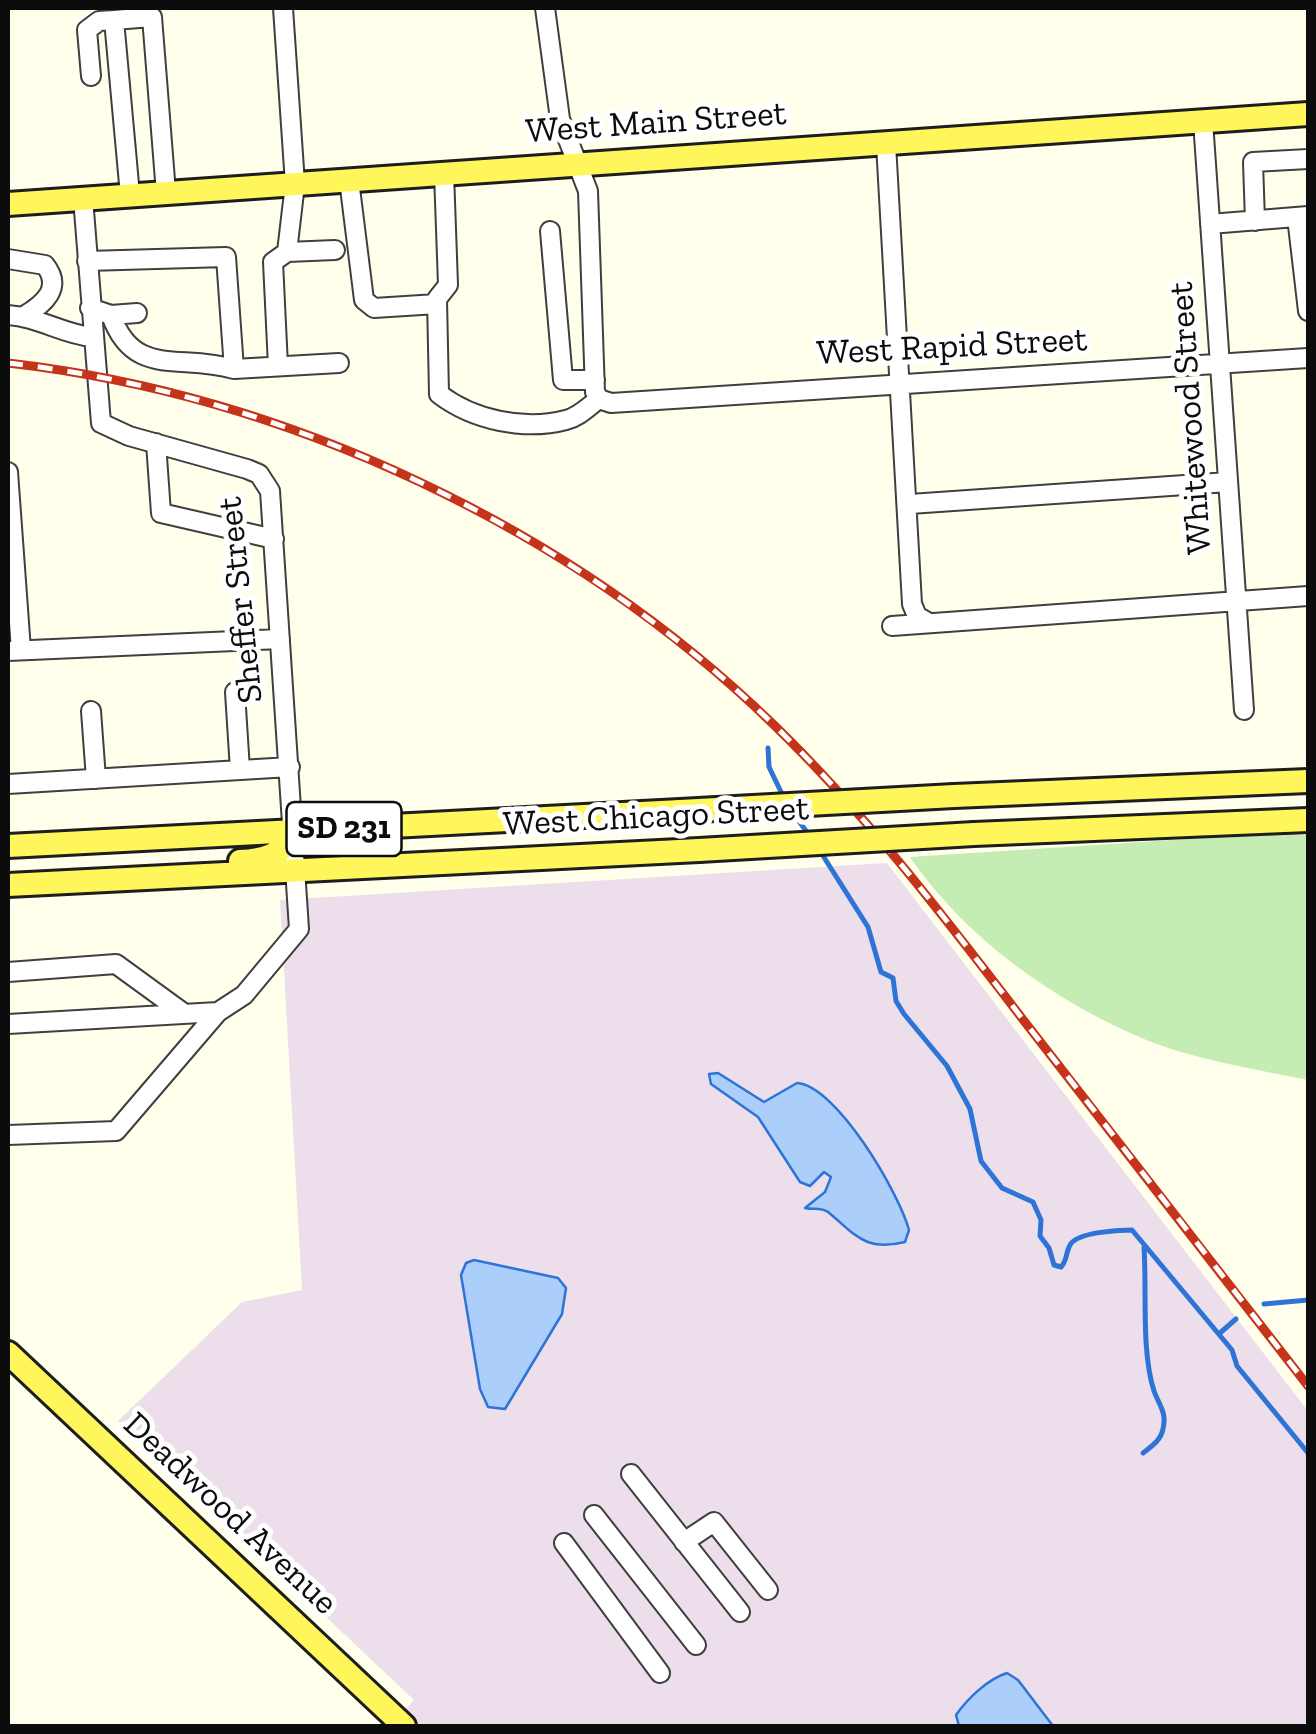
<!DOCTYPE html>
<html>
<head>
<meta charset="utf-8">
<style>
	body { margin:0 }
	#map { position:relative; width:1316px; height:1734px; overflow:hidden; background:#ffffeb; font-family:"Zilla Slab",serif }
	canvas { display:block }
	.frame { position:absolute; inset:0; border:10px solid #0c0c0c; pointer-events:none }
</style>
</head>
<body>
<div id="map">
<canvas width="1316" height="1734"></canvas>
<div class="frame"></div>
</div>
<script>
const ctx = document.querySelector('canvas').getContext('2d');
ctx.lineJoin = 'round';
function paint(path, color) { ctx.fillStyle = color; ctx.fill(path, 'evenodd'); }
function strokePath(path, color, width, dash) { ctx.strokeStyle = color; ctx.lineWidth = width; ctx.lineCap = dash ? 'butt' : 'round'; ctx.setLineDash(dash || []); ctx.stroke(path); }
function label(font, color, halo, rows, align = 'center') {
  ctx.font = font + ' "Zilla Slab",serif'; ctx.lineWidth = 10; ctx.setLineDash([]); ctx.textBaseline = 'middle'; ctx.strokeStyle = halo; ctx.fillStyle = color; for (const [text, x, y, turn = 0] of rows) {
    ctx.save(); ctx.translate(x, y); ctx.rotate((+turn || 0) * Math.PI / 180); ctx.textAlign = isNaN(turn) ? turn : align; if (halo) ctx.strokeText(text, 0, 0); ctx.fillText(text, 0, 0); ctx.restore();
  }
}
paint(new Path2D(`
	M887,863L1308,1411V1726H390L414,1700L118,1421L242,1302L302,1290L280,900Z`), '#ecdfeb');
paint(new Path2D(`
	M1281,833L1308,835V1080C1255,1069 1195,1060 1144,1039C1054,1001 965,938 910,857Z`), '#c5ecb2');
const water = new Path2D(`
	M718,1073L764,1102L797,1083C837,1086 899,1193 909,1230L905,1242C864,1252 855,1234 828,1212C821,1207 812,1210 805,1208L825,1192L831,1177L824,1172L810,1186L800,1182L758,1117L711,1084L709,1074Z
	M474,1260L558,1278L566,1288L562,1314L505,1409L488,1407L480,1389L461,1275L466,1263Z
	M1007,1673L1018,1680L1053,1726H959L956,1715C968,1698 988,1679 1007,1673Z`);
paint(water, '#accefa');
strokePath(water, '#2e73d6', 2.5);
strokePath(new Path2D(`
	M768,748L769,767L783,796
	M794,814L811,838
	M820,851L868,927L881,972L893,978L896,1001L904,1014L947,1066L970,1109L981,1161L1002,1188L1033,1202L1041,1220L1040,1236L1049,1248L1054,1265L1061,1267C1068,1259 1065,1254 1070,1245C1077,1232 1119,1230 1132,1230L1232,1350L1237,1366L1308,1453
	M1264,1304L1308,1300
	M1220,1333L1236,1319
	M1143,1453C1152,1446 1161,1440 1163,1429C1167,1412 1159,1405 1154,1391C1141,1351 1147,1290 1144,1248`), '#2e73d6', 5);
const minor = new Path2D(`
	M283,8L295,184L287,252L335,250
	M545,8L560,119L588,191L595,392L599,399
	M91,76L87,30L99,21L114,20
	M1203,121L1244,710
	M886,144L912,604L917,616L929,623
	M444,173L448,285L437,299L439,394C473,420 524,431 566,420C579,417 589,406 599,399
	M349,180L364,300L374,308L437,304
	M130,195L114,20L152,17L166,193
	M1297,217L1308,311
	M1255,221L1253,162L1308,159
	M1210,224L1308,216
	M550,231L563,380H595
	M8,259L45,265C63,288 44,304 24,316
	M87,261L226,257L234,369L339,363
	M90,308L111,315C134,379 179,353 234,369
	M8,315C39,317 62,334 92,337
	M111,315L137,313
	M278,366L273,262L287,252
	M599,399L611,403L1308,358
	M156,443L161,513L274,539
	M8,472L21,650
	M910,504L1228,482
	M892,626L1308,596
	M8,651L280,639
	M235,692L240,770
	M91,711L96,779
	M8,784L290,767
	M8,972L116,964L182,1012
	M8,1024L218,1012
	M8,1135L116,1131L218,1012L244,995L299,929L270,491L259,474L247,469L129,436L101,423L83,198
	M631,1474L740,1612
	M594,1515L696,1645
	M684,1542L714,1522L768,1590
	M564,1543L660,1673`);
const major = new Path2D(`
	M8,204L1308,114
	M954,796L1308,781
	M974,834L1308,820
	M8,846L680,811
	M240,861C264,860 283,855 295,832
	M8,885L699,850
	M8,1353L404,1726`);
strokePath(minor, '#3f3f3f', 22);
strokePath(major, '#1d1d1d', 28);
strokePath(minor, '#fff', 18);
strokePath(major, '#fff65b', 22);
const rail = new Path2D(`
	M8,363C288,395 571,528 773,724C868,816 948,922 1028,1026C1122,1146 1215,1266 1308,1386`);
strokePath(rail, '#c5331b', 9);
strokePath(rail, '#fff', 5, [15]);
const majorBridge = new Path2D(`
	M680,811L954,796
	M699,850L974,834`);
strokePath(majorBridge, '#1d1d1d', 28, []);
strokePath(majorBridge, '#fff65b', 22);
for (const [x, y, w] of [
	[344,829,115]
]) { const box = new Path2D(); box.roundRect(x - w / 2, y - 27, w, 54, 8); ctx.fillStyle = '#fff'; ctx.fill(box); strokePath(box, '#0c0c0c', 2.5); }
label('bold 32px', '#0c0c0c', null, [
	["SD 231",344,829]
]);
label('35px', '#0c0c0c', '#fff', [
	["West Main Street",656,123,-4],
	["West Rapid Street",952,347,-3],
	["Whitewood Street",1191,418,-94],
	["Sheffer Street",241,600,-96],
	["West Chicago Street",656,817,-3],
	["Deadwood Avenue",230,1514,43]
]);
</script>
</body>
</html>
